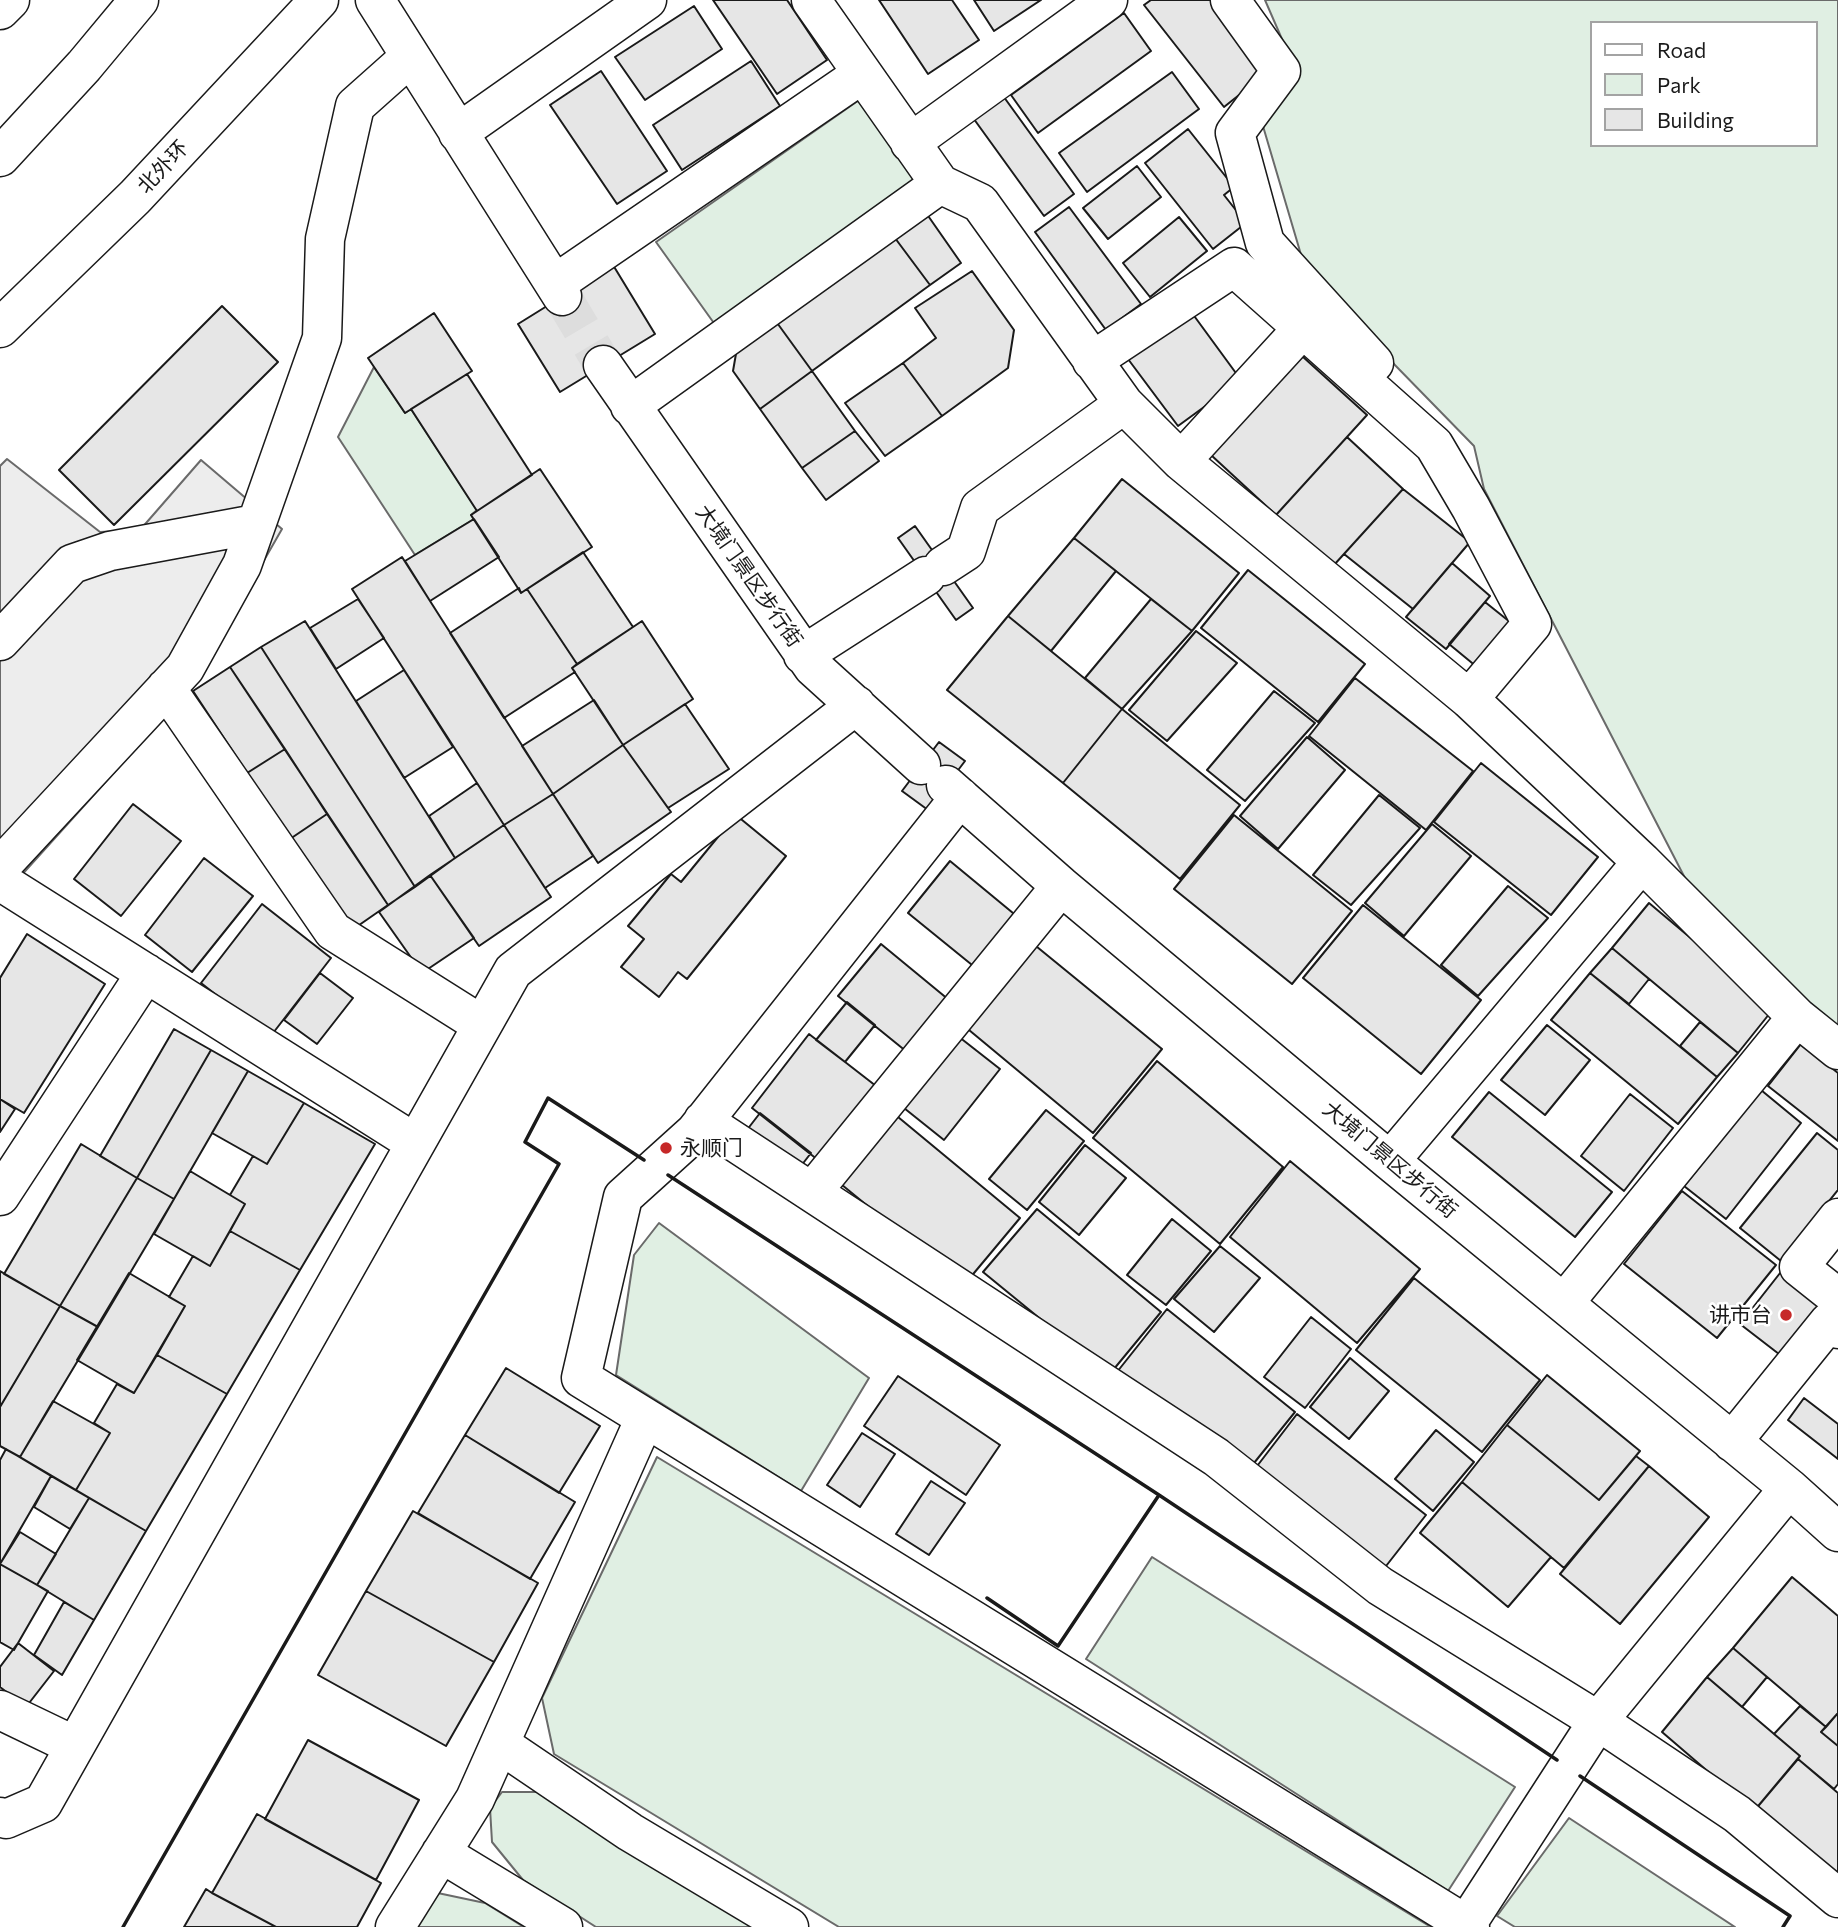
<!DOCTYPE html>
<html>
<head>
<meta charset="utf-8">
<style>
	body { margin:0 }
	#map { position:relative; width:1838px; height:1927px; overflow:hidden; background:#fff; font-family:Commissioner,sans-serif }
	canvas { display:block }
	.legend { position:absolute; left:1590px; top:21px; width:228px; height:126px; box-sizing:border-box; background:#fff; border:2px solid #a3a3a3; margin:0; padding:9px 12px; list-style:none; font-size:21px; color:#1a1a1a }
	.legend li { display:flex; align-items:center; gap:14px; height:35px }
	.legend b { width:35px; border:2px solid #a3a3a3 }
</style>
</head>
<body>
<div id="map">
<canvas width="1838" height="1927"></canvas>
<ul class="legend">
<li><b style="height:9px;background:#fff"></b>Road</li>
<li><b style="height:19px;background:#e0efe3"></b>Park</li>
<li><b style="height:19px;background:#e6e6e6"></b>Building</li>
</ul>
</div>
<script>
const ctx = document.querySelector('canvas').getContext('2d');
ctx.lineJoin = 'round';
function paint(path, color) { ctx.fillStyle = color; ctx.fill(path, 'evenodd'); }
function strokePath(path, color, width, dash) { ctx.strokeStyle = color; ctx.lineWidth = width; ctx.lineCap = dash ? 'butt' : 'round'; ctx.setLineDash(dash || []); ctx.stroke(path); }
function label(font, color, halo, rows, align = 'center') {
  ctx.font = font + ' Commissioner,"Noto Sans SC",sans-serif'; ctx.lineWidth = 5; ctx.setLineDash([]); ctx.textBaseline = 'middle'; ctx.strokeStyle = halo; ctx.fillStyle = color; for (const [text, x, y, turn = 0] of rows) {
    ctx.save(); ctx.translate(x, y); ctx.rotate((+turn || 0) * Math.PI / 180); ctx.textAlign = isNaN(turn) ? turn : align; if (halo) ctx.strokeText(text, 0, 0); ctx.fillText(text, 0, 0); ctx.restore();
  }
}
const green = new Path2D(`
	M1265,0H1838V1035L1686,880L1484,489L1474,446L1307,275L1260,116L1295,69ZM1591,23H1815V145H1591Z
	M862,98L921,183L716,326L656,242Z
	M374,367L405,413L411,409L477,510L471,515L474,519L415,555L338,437Z
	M659,1223L869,1378L801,1491L616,1375L634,1255Z
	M657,1457L1431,1927H839L554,1754L542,1698Z
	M1152,1557L1515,1787L1448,1891L1086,1659Z
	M502,1792H537L762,1927H596L523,1880L492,1842L490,1808Z
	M1569,1818L1735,1927H1515L1497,1916Z
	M433,1892L485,1903L524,1927H413Z`);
paint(green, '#e0efe3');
strokePath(green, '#6a6a6a', 2);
const parking = new Path2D(`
	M7,459L100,532L140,530L201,460L282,529L192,686L0,899V466Z`);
paint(parking, '#ededed');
strokePath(parking, '#6a6a6a', 2);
const building = new Path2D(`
	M713,0H787L827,60L777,94Z
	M879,0H952L979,40L928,74Z
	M974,0H1041L994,31Z
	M1151,0H1211L1268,72L1224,107L1144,5Z
	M694,6L722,49L645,100L615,57Z
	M1124,13L1151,51L1038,133L1011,95Z
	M751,61L780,106L682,170L653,125Z
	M601,71L667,171L617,204L550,105Z
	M1172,72L1199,109L1087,192L1059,153Z
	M1001,93L1074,194L1044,216L971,115Z
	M1188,129L1234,187L1224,195L1246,223L1213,249L1145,163Z
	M1137,166L1161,197L1108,239L1083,208Z
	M1069,207L1141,304L1106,330L1035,232Z
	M924,210L961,263L930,285L892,234Z
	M1179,217L1207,251L1150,297L1123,263Z
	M892,234L930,285L812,371L775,320Z
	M613,265L655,334L560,392L518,324Z
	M972,271L1014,330L1008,368L942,416L903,363L936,338L915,308Z
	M222,306L278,362L114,525L59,470Z
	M434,313L472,371L405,413L368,358Z
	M1192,313L1241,380L1178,426L1128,359Z
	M775,320L812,371L760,409L733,371L737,348Z
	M1302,356L1367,415L1276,515L1211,455Z
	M903,363L942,416L885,456L845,403Z
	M812,371L855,431L802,468L760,409Z
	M467,374L532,475L477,511L411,409Z
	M855,431L879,461L826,500L802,468Z
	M1347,437L1403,489L1334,565L1276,515Z
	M540,469L592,547L521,593L471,515Z
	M1122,479L1239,573L1192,631L1074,538Z
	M1403,489L1470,542L1413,609L1344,554Z
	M474,519L499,557L430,601L405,561Z
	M915,526L973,608L956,620L898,538Z
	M1074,538L1116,571L1051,651L1008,616Z
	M583,552L633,627L577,664L527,589Z
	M402,557L553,794L504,825L352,589Z
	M1452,563L1490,596L1446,649L1406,617Z
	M1248,570L1365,664L1318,722L1201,628Z
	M519,588L521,593L527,589L577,664L572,668L575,672L504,718L450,633Z
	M358,599L384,638L336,669L310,628Z
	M1151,599L1192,631L1122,709L1085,678Z
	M1485,602L1520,630L1483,672L1449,644Z
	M1008,616L1122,709L1063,783L947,690Z
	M305,621L455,858L415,887L261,647Z
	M642,621L693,699L623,745L572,668Z
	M1196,631L1237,663L1167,741L1129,710Z
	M261,647L415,887L388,905L230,667Z
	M230,667L285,749L247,773L193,691Z
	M404,670L453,747L404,778L356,701Z
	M1355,678L1473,771L1426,830L1309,736Z
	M1274,691L1315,723L1245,801L1207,770Z
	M594,700L623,745L553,794L522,746Z
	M685,704L729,769L668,808L623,745Z
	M1122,709L1240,805L1180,879L1063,783Z
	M1307,737L1345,770L1278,849L1240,816Z
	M939,742L965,761L928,810L902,791Z
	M623,745L671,812L598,863L553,794Z
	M285,749L327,814L287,841L244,775Z
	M1481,763L1598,857L1551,915L1434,822Z
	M477,783L504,825L455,858L429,816Z
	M553,794L593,856L545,888L504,825Z
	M1379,795L1420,828L1351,905L1313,875Z
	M133,804L181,841L121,916L74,879Z
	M327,814L388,905L352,930L290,839Z
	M736,815L786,856L687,979L678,972L659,997L621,967L644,939L628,926L671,874L681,882Z
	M1234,815L1352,911L1292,984L1174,889Z
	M1432,824L1471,856L1404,936L1365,903Z
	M504,825L551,897L479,946L430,875Z
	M204,858L253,896L192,972L145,935Z
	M950,861L1019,918L977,969L908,913Z
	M430,875L474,938L422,973L379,912Z
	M1508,886L1548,918L1478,996L1441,965Z
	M1649,903L1774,1008L1738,1053L1612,948Z
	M262,904L331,958L270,1037L201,983Z
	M1363,905L1481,1000L1421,1074L1303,978Z
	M27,934L105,984L24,1113L0,1099V978Z
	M1031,942L1162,1049L1093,1133L963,1025Z
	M881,944L949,1000L907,1052L838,996Z
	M1612,948L1649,979L1629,1004L1590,973Z
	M320,973L353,998L317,1044L284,1020Z
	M1590,973L1717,1077L1678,1124L1551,1020Z
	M847,1002L875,1025L845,1062L816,1040Z
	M1700,1022L1738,1053L1717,1077L1680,1046Z
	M1547,1025L1590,1060L1545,1115L1501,1080Z
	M174,1029L211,1050L137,1178L100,1156Z
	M954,1033L1000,1069L944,1140L899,1104Z
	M809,1034L876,1086L818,1160L752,1108Z
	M1801,1044L1838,1073V1141L1768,1086Z
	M211,1050L248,1071L174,1199L137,1178Z
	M1157,1061L1283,1167L1220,1244L1093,1138Z
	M248,1071L304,1103L267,1164L212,1133Z
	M1761,1090L1801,1123L1726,1219L1684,1186Z
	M1489,1092L1612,1192L1575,1237L1452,1137Z
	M1630,1094L1673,1128L1624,1191L1581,1156Z
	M0,1099L15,1109L0,1132Z
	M304,1103L375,1144L300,1270L230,1231L245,1204L230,1195L253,1156L267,1164Z
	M1046,1110L1084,1141L1027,1210L989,1179Z
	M892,1112L1020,1218L964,1285L836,1180Z
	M760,1113L811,1153L794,1175L743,1135Z
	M1817,1133L1838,1150V1190L1781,1261L1740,1228Z
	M81,1144L137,1178L60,1306L4,1274Z
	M1085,1145L1126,1178L1079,1235L1039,1202Z
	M1290,1161L1420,1269L1357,1343L1230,1237Z
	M190,1171L245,1204L210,1266L154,1234Z
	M137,1178L174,1199L98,1327L60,1306Z
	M1682,1191L1776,1265L1717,1338L1624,1264Z
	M1037,1209L1161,1312L1109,1375L983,1272Z
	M1172,1219L1211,1251L1166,1305L1127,1275Z
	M230,1231L300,1270L227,1394L157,1355L185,1306L169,1297L193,1256L210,1266Z
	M1220,1246L1260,1278L1214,1332L1174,1299Z
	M1784,1268L1832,1306L1788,1361L1740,1324Z
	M0,1271L60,1306L0,1407Z
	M129,1273L185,1306L134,1393L77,1360Z
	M1414,1278L1540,1380L1482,1452L1356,1350Z
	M60,1306L98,1327L20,1457L0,1446V1407Z
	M1167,1309L1295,1412L1246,1473L1117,1372Z
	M1311,1317L1351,1349L1305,1408L1264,1377Z
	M157,1355L227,1394L146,1531L76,1490L110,1433L94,1423L117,1384L134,1393Z
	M1350,1358L1389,1391L1349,1439L1310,1407Z
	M506,1368L600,1426L559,1493L465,1435Z
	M1547,1375L1640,1451L1599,1500L1507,1425Z
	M898,1376L1000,1445L966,1495L864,1426Z
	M1804,1398L1838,1424V1459L1788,1420Z
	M53,1401L110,1433L76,1490L20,1457Z
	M1297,1414L1426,1515L1379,1575L1251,1474Z
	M1507,1425L1599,1500L1636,1456L1649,1466L1564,1568L1462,1482Z
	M1436,1430L1474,1462L1433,1511L1395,1479Z
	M862,1433L895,1454L860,1507L827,1485Z
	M465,1435L575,1502L530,1579L418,1513Z
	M6,1449L51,1476L0,1564V1460Z
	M1649,1466L1709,1517L1620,1624L1560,1574Z
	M51,1476L89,1498L70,1529L34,1507Z
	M931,1481L965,1503L929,1555L896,1534Z
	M1462,1482L1551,1557L1508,1607L1420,1533Z
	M89,1498L146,1531L94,1620L37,1585Z
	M413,1511L538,1583L494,1662L366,1591Z
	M20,1532L56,1554L37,1585L0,1564Z
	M0,1564L48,1591L14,1650L0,1642Z
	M1792,1577L1838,1616V1713L1826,1727L1733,1648Z
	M366,1591L494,1662L446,1746L318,1675Z
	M64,1602L94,1620L62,1675L34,1655Z
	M18,1643L54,1671L26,1707L0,1687V1667Z
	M1733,1648L1767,1677L1742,1707L1707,1677Z
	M1707,1677L1800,1756L1754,1811L1662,1732Z
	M1800,1706L1826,1727L1821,1732L1838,1746V1784L1834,1789L1798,1759L1800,1756L1774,1734Z
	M1838,1713V1746L1821,1732Z
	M308,1740L419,1800L376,1880L265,1819Z
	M1798,1759L1838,1793V1887L1754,1811Z
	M257,1814L381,1883L357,1927H276L212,1893Z
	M206,1889L212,1893L276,1927H184Z`);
paint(building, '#e6e6e6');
strokePath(building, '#1a1a1a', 2);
strokePath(new Path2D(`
	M562,296L603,365`), '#ddd', 38, [38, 19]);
const minor = new Path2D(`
	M375,0L562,296
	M1230,0L1281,71L1235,133L1265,243L1374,363
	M458,133L647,0
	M910,143L1108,0
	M940,184L980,203L1124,404L980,508L966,551L943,566
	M555,284L862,74
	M1092,361L1234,267L1434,445L1471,508L1532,624L1469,699L1181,461L1124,404
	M603,365L813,667L921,765
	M630,406L940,184L811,0
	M1181,461L1303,328
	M0,641L72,564L110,551L256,524
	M803,655L926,576
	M166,688L333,931L482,1025
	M1469,699L1642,862L1797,1017L1838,1050
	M946,785L1061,886L1390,1161L1789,1488L1838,1532
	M960,797L695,1132L623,1197L581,1378L1470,1927
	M0,867L185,668L242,565L322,338L325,239L355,106L410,57
	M0,881L415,1143
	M703,1121L1216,1457L1380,1586L1598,1721L1789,1488
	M1390,1161L1642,862
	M812,1192L1061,886
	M0,1196L146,973
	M1838,1218L1799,1267L1838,1298
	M1564,1303L1797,1017
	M1732,1442L1829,1322L1838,1329
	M0,1710L75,1746
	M500,1744L630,1832L789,1927
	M0,1817L6,1819L43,1803L513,971L856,705
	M441,1853L563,1927
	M1466,1925L1598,1721L1737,1814L1838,1898
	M395,1927L475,1799L645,1418`);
const major = new Path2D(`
	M0,10L10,0`);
const highway = new Path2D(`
	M0,157L84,66L139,0
	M0,328L135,197L319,0`);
strokePath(minor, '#1a1a1a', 41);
strokePath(major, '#1a1a1a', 41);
strokePath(highway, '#1a1a1a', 41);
strokePath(minor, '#fff', 38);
strokePath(major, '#fff', 38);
strokePath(highway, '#fff', 38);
strokePath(new Path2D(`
	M668,1175L1159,1495L1557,1760
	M987,1598L1058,1646L1159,1495
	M1580,1776L1790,1916L1783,1927
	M123,1927L559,1164L525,1142L548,1098L644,1160`), '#1a1a1a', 3.5);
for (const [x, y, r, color] of [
	[666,1148,7,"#c62828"],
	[1786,1315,7,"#c62828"]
]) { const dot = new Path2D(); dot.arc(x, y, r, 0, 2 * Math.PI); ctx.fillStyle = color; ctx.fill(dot); strokePath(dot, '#fff', 2.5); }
label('21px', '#1a1a1a', '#fff', [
	["北外环",163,167,-47],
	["大境门景区步行街",749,576,55],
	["大境门景区步行街",1390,1160,40]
]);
label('21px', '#1a1a1a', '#fff', [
	["永顺门",680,1148],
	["讲市台",1772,1315,"right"]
], 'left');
</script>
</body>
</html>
